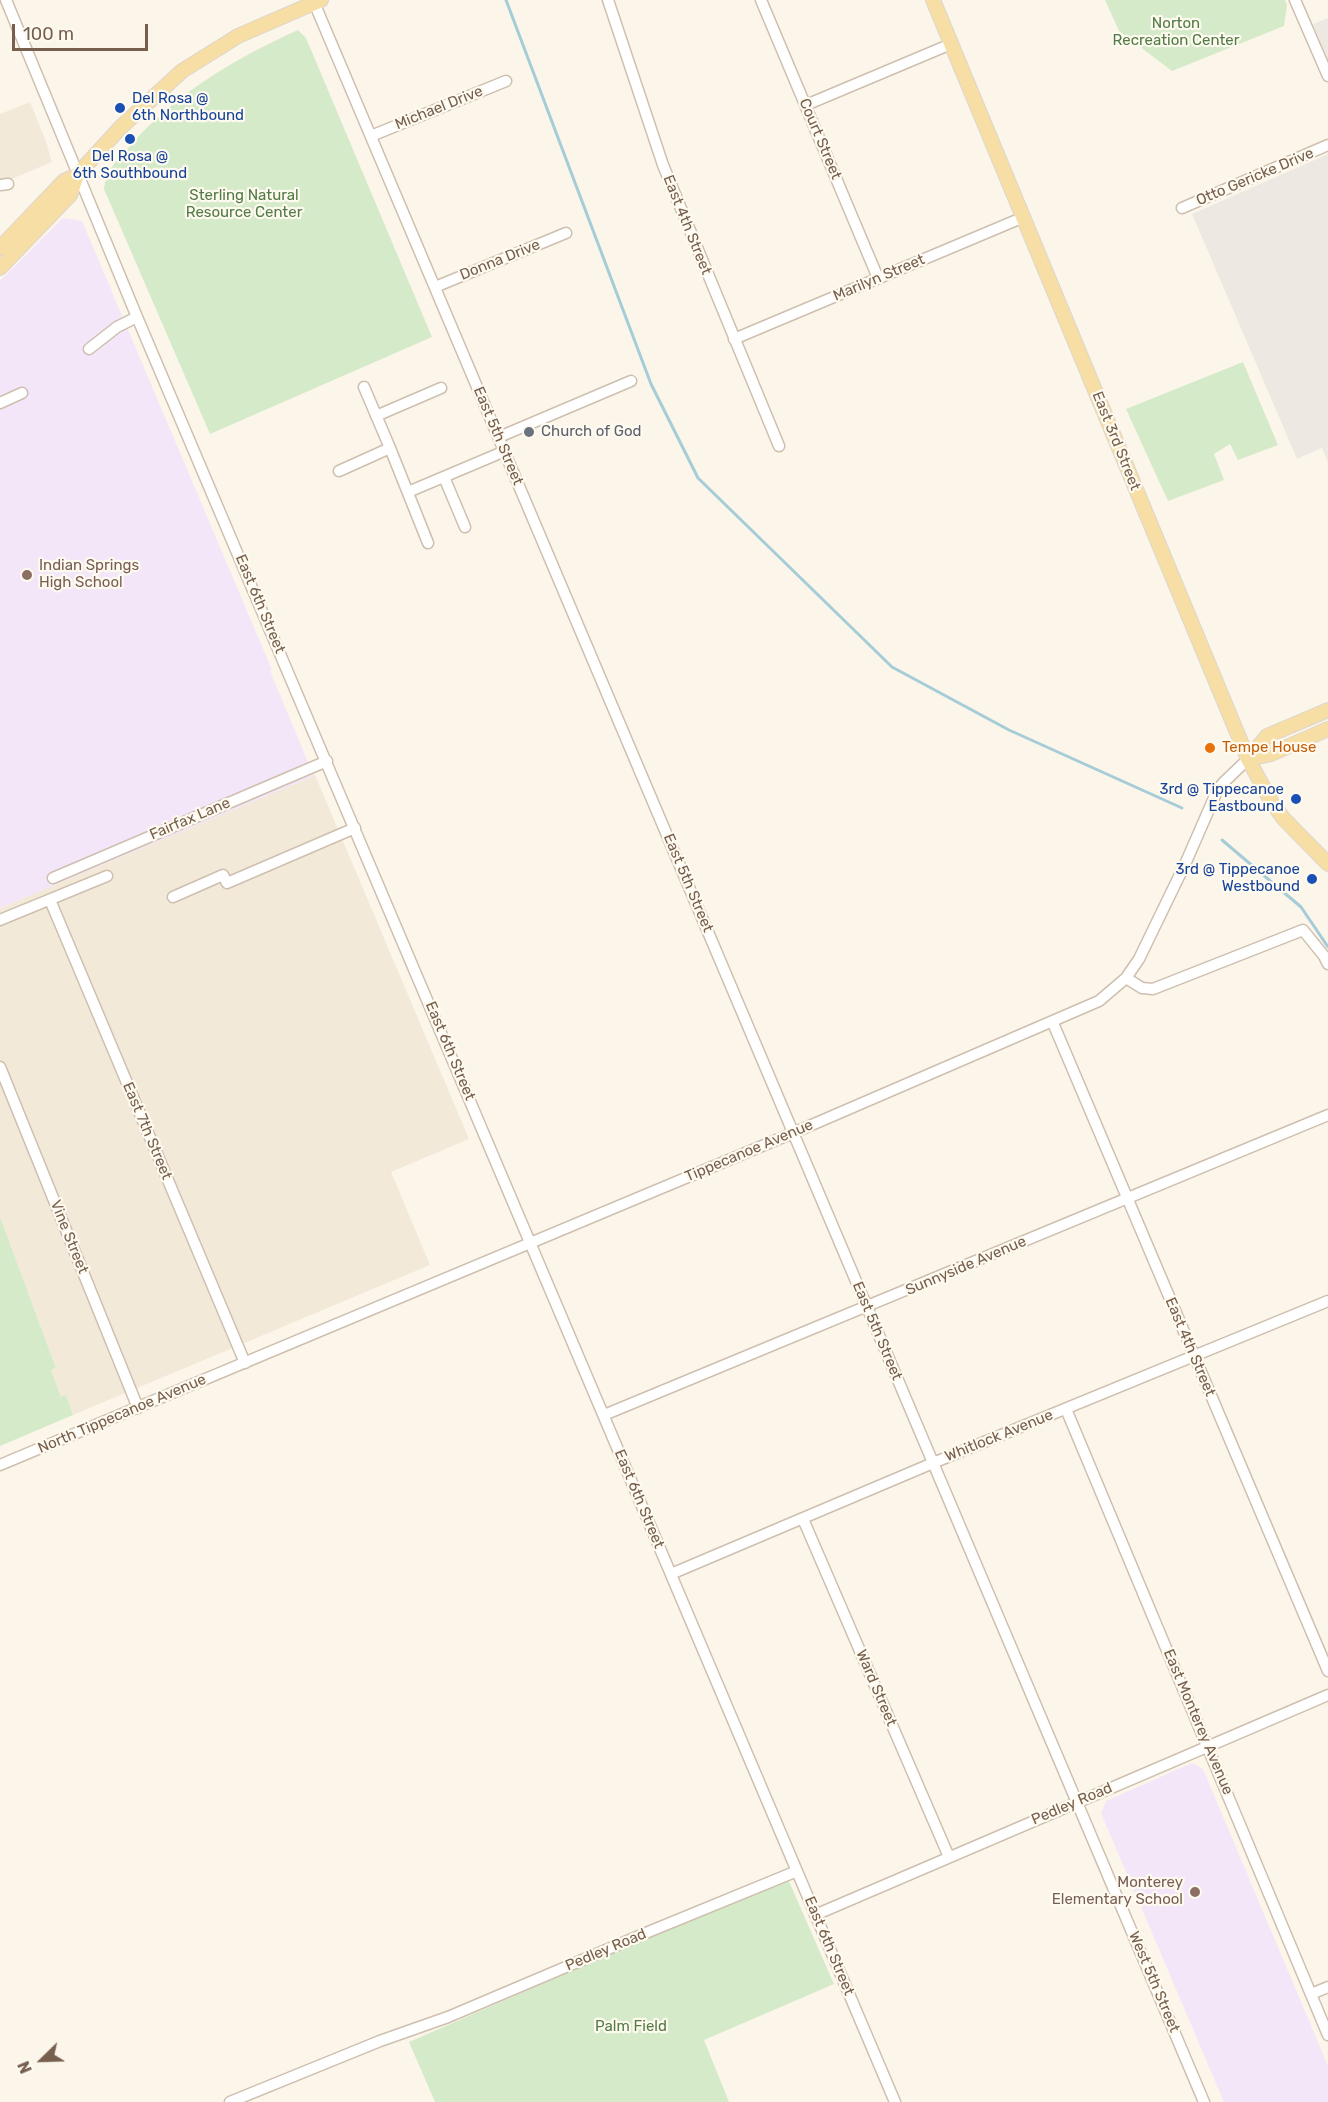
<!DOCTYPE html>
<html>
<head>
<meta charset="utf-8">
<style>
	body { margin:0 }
	#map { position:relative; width:1328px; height:2102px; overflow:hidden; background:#fcf6ea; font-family:Rubik,sans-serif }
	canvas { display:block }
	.north { position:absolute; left:12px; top:2030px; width:60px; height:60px; -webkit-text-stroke:4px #fefaf0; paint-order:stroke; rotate:247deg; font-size:16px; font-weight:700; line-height:24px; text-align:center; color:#765f4d }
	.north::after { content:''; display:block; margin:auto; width:21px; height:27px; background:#765f4d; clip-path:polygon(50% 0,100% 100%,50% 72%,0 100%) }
	.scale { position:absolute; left:12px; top:24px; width:136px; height:27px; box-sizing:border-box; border:3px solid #765f4d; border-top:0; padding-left:8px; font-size:18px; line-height:21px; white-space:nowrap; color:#765f4d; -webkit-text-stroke:4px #fefaf0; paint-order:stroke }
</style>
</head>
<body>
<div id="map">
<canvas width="1328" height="2102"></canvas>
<div class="north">N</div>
<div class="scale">100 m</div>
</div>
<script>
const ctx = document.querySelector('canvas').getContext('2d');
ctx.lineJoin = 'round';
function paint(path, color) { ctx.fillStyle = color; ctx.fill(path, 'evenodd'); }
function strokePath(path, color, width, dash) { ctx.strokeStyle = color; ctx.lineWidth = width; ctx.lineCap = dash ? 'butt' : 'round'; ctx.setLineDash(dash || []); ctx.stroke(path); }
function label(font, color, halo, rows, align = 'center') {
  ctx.font = font + ' Rubik,sans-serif'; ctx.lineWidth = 4.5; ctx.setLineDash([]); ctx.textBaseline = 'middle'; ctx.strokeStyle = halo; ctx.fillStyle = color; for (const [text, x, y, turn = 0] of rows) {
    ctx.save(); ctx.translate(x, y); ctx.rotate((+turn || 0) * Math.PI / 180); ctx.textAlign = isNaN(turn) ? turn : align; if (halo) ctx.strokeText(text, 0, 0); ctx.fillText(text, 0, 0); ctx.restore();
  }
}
paint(new Path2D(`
	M30,102L46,141L52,162L0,184V114Z
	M315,775L469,1139L391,1172L430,1265L73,1415L66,1396L61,1397L51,1370L56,1368L0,1217V908Z`), '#f3e9d8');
paint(new Path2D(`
	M1328,18V60L1313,24Z
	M1328,154V463L1322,448L1297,459L1192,214Z`), '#ede8e2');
paint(new Path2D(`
	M63,218L82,221L272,670L270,671L314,776L0,908V281Z
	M1192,1763L1203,1769L1328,2066V2102H1224L1101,1813L1106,1801Z`), '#f3e6f9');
paint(new Path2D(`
	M1105,0H1285L1287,5L1284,26L1172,71L1119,31Z
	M298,30L306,38L432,337L210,434L104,189C107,168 115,163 129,147C175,94 234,59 298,30Z
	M1243,362L1278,445L1238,460L1230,444L1214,454L1224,480L1168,501L1126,409Z
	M0,1217L56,1368L51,1370L61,1397L66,1395L73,1415L0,1446Z
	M787,1877L834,1984L704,2040L729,2102H435L409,2042Z`), '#d4eac8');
strokePath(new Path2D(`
	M506,0L651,384L698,478L892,667L1009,730L1182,808
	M1222,840L1301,907L1328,947`), '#a5ccd7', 3);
const minor = new Path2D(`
	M6,0L137,317L895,2102
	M313,0L1204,2102
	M608,0L663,165L779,446
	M761,0L878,278
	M1295,0L1328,76
	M806,105L951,44
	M371,136L506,81
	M0,185L8,184
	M1182,208L1328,145
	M435,287L566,233
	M734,339L1024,217
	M89,349L117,327L137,317
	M0,403L22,393
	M376,416L441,388
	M499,437L631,381
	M390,448L428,543
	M339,471L390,448L364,387
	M444,477L465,527
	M408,492L505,451
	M53,878L327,761
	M173,897L223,875L227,883L355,828
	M50,900L245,1363
	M0,920L107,876
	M1126,978L1142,988L1153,989L1303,930L1324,956L1328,964
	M1053,1023L1328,1671
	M0,1067L138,1408
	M1066,1409L1328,2035
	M604,1415L1328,1115
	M0,1465L793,1133L1099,1001L1126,978L1139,959L1186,862L1217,791L1223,783L1248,759
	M803,1519L949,1857
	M671,1574L933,1463L1328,1301
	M815,1915L1328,1695
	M1311,1994L1328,1987
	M230,2102L380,2041L448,2017L653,1930L797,1871`);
const major = new Path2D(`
	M933,0L1248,759L1271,801L1283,818L1328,864
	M0,248L64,181L77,175
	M0,268L70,195L77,175L120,128L182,71L238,36L321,0
	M1248,759L1267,736L1328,710
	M1248,759L1271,754L1328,729`);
strokePath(minor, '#cebfaf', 13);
strokePath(major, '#dbd5d1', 16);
strokePath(minor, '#fff', 10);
strokePath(major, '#f7dea5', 14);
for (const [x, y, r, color] of [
	[120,108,6,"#1a4fb4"],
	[130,139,6,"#1a4fb4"],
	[529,432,6,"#6b7280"],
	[27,575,6,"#8d6e63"],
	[1210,748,6,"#e8710a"],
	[1296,799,6,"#1a4fb4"],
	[1312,879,6,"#1a4fb4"],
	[1195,1892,6,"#8d6e63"]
]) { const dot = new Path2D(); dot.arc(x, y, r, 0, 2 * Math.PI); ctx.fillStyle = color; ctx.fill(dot); strokePath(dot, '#fefaf0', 2); }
label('15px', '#527b45', '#fefaf0', [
	["Norton",1176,24],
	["Recreation Center",1176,41],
	["Sterling Natural",244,196],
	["Resource Center",244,213],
	["Palm Field",631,2027]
]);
label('15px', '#164399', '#fefaf0', [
	["Del Rosa @",132,99,"left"],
	["6th Northbound",132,116,"left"],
	["Del Rosa @",130,157,"center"],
	["6th Southbound",130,174,"center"],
	["3rd @ Tippecanoe",1284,790],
	["Eastbound",1284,807],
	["3rd @ Tippecanoe",1300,870],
	["Westbound",1300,887]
], 'right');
label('15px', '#765f4d', '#fefaf0', [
	["Michael Drive",439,108,-22],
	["Court Street",820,139,67],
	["Otto Gericke Drive",1255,177,-23],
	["East 4th Street",687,225,68],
	["Donna Drive",500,260,-22],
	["Marilyn Street",879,278,-23],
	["East 5th Street",498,436,67],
	["East 3rd Street",1116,441,68],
	["East 6th Street",260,604,67],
	["Fairfax Lane",190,819,-23],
	["East 5th Street",688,883,67],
	["East 6th Street",450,1051,67],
	["East 7th Street",147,1131,67],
	["Tippecanoe Avenue",749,1151,-23],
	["Vine Street",69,1237,68],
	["Sunnyside Avenue",966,1266,-23],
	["East 5th Street",877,1331,67],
	["East 4th Street",1190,1347,67],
	["North Tippecanoe Avenue",122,1414,-23],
	["Whitlock Avenue",999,1436,-22],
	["East 6th Street",639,1499,67],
	["Ward Street",876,1688,67],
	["East Monterey Avenue",1198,1722,67],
	["Pedley Road",1072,1804,-23],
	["East 6th Street",829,1946,67],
	["Pedley Road",606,1950,-23],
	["West 5th Street",1154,1982,67]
]);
label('15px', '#5b616d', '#fefaf0', [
	["Church of God",541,432]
], 'left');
label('15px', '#785e54', '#fefaf0', [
	["Indian Springs",39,566],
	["High School",39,583],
	["Monterey",1183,1883,"right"],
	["Elementary School",1183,1900,"right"]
], 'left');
label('15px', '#c56008', '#fefaf0', [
	["Tempe House",1222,748]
], 'left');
</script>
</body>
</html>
